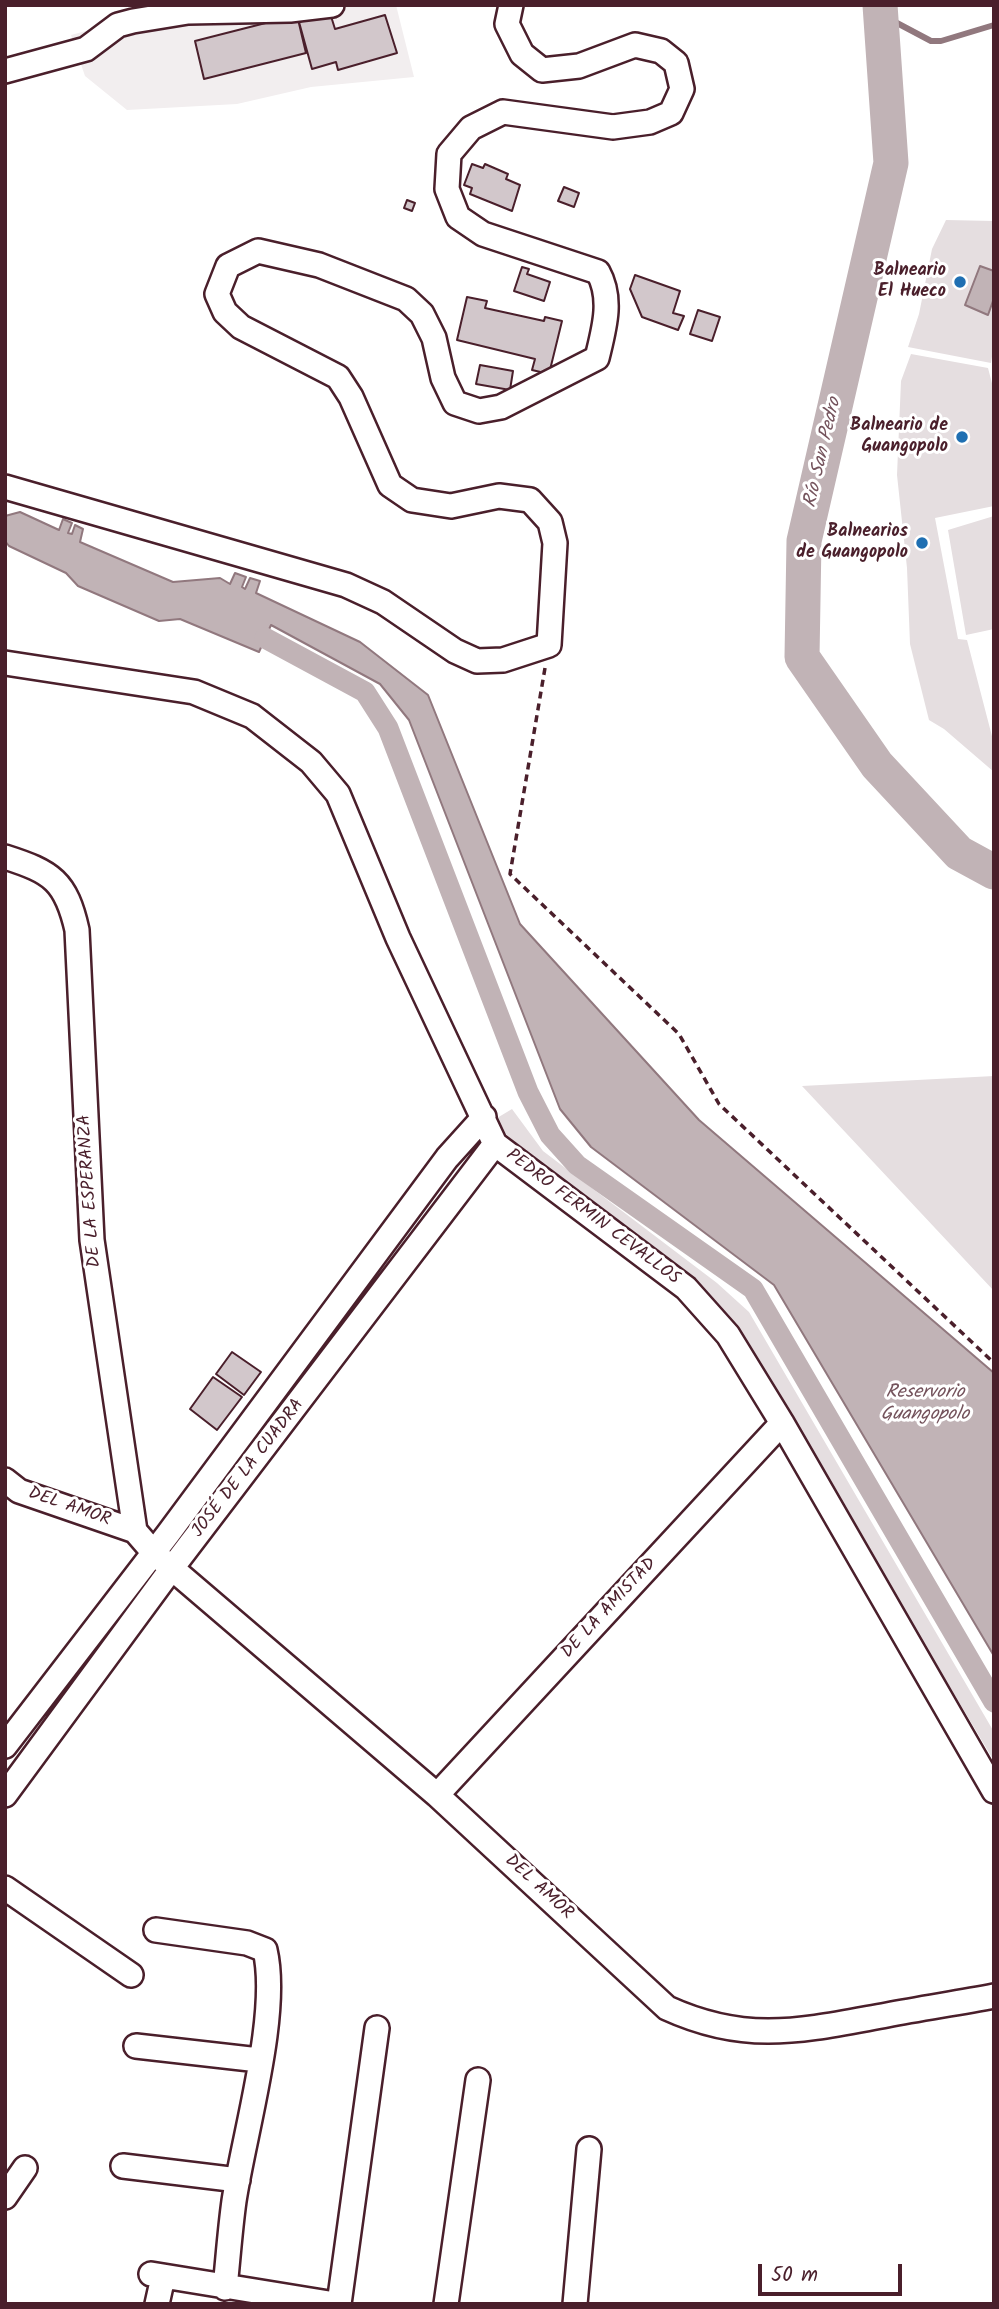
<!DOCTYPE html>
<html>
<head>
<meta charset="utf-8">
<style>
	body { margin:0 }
	#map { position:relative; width:999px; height:2309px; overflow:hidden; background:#fff; font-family:Kalam,sans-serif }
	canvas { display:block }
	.frame { position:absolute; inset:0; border:7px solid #4a1f2b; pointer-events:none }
	.scale { position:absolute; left:758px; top:2264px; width:144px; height:32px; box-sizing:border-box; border:4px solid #4a1f2b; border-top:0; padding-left:9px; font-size:21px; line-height:24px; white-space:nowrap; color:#4a1f2b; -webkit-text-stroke:5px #fff; paint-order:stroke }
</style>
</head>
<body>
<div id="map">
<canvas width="999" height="2309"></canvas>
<div class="frame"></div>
<div class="scale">50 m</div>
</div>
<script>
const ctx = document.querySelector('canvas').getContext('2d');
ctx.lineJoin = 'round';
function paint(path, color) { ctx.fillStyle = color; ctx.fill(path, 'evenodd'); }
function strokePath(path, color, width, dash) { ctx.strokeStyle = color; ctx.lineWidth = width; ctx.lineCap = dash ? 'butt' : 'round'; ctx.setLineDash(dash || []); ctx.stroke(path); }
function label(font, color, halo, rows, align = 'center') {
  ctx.font = font + ' Kalam,sans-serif'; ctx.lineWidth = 6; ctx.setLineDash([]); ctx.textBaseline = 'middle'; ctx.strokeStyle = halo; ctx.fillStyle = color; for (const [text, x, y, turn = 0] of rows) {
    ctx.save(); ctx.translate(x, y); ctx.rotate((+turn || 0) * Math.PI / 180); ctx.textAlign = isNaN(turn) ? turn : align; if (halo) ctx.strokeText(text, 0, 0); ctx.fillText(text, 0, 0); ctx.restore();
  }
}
paint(new Path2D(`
	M182,5H396L414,77L311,87L237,104L127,110L85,76L71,35Z`), '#f2eeef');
paint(new Path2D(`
	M946,220L994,221V344L991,363L908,347L919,314L932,249Z
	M911,354L988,368L994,391V506L935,518L958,639L967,640L994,744V772L944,729L929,720L910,644L907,568L897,475L901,381Z
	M994,516V629L966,635L948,530Z
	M994,1076V1291L802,1086Z
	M512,1109L543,1151L717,1283L749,1312L994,1732V1761L734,1324L688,1273L525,1152L492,1121Z`), '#e5dee0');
const water = new Path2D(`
	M980,266L994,271V298L988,315L965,305Z
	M20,512L59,530L63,519L72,523L68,533L72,534L75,525L83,529L80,542L173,582L220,578L230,584L235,573L246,577L242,587L245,589L250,578L260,581L256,593L360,642L428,695L520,924L699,1120L994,1373V1656L774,1285L591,1147L560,1109L409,720L380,684L271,625L259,652L180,619L159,621L78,586L66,573L9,546L5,541V516Z`);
paint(water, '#c1b3b6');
strokePath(water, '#91787e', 2);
strokePath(new Path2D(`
	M880,14L931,41H941L994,25`), '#91787e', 6);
strokePath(new Path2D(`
	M265,638L365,692L388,728L528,1092L550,1135L577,1165L753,1289L994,1702`), '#c1b3b6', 21);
strokePath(new Path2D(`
	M880,5L891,163L804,541L802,657L877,765L959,853L994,872`), '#c1b3b6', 35);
const building = new Path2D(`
	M330,13L335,29L385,15L397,53L338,70L336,62L312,69L299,22Z
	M297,15L306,53L204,79L195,41Z
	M472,164L483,168L485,164L508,174L506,179L520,185L512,211L470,194L472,188L464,185Z
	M564,187L579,193L574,207L558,201Z
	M407,200L415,203L412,211L404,208Z
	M522,267L529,269L527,274L550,282L544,301L514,291Z
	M635,275L680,291L673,313L684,316L678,330L642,317L630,289Z
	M467,297L487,301L485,308L544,321L545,317L562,321L549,374L532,370L535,359L457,340Z
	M698,310L720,317L712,341L690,334Z
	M480,365L513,371L510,390L476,384Z
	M232,1352L261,1372L244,1395L216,1374Z
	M213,1377L242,1397L217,1430L190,1409Z`);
paint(building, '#d2c7cb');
strokePath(building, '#4a1f2b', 2);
const minor = new Path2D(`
	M5,71L86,49L118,25L133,21L188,12L290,10L332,5
	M5,487L346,585L383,602L455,651L477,661L503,660L549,645L555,543L550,522L530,500L499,496L451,506L412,500L390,485L351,397L338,377L241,327L225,312L217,294L228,266L258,251L319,265L406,299L422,314L434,338L443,378L455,403L479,411L501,407L597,358C604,329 613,299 598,272L483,234L458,217L447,189L449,154L471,128L503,112L613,127L650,122L671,113L682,89L676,63L661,51L635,45L579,66L542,70L522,54L507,24L511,5
	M5,663L194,692L252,716L311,762L338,794L398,938L495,1144L686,1288L728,1335L782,1423L994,1791
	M5,857C52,872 66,881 77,930L92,1240L135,1531L154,1553L437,1795L667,2008C748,2045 804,2030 887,2015C923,2008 958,2003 994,1996
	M5,1480L19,1491L135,1531
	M5,1746L168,1534L447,1158L484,1117
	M5,1795L172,1568L495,1144
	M437,1795L782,1423
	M5,1888L131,1975
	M156,1930L247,1943L265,1950C280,2014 244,2134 234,2201C230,2230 228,2259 225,2288
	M136,2046L259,2060
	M123,2166L238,2180
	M5,2197L25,2168
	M151,2274L335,2304
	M157,2304L163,2277
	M339,2304L377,2028
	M446,2304L478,2080
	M575,2304L589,2149`);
strokePath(minor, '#4a1f2b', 28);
strokePath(new Path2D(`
	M545,668L510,874L679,1034L719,1104L994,1363`), '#4a1f2b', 3.5, [7, 5]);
strokePath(minor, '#fff', 23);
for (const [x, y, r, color] of [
	[960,282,7,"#1f6fb2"],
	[962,437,7,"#1f6fb2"],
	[922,543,7,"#1f6fb2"]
]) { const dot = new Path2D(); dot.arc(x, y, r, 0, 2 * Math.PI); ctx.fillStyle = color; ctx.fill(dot); strokePath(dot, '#fff', 2.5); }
label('bold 18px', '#4a1f2b', '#fff', [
	["Balneario",946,272],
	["El Hueco",946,293],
	["Balneario de",948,427],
	["Guangopolo",948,448],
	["Balnearios",908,533],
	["de Guangopolo",908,554]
], 'right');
label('18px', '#4a1f2b', '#fff', [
	["DE LA ESPERANZA",91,1191,-94],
	["PEDRO FERMIN CEVALLOS",592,1218,37],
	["JOSÉ DE LA CUADRA",249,1469,-52],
	["DEL AMOR",69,1508,19],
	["DE LA AMISTAD",610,1609,-47],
	["DEL AMOR",538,1888,43]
]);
label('italic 19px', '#74535c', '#fff', [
	["Río San Pedro",824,453,-77],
	["Reservorio",925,1394],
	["Guangopolo",925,1416]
]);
</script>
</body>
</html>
